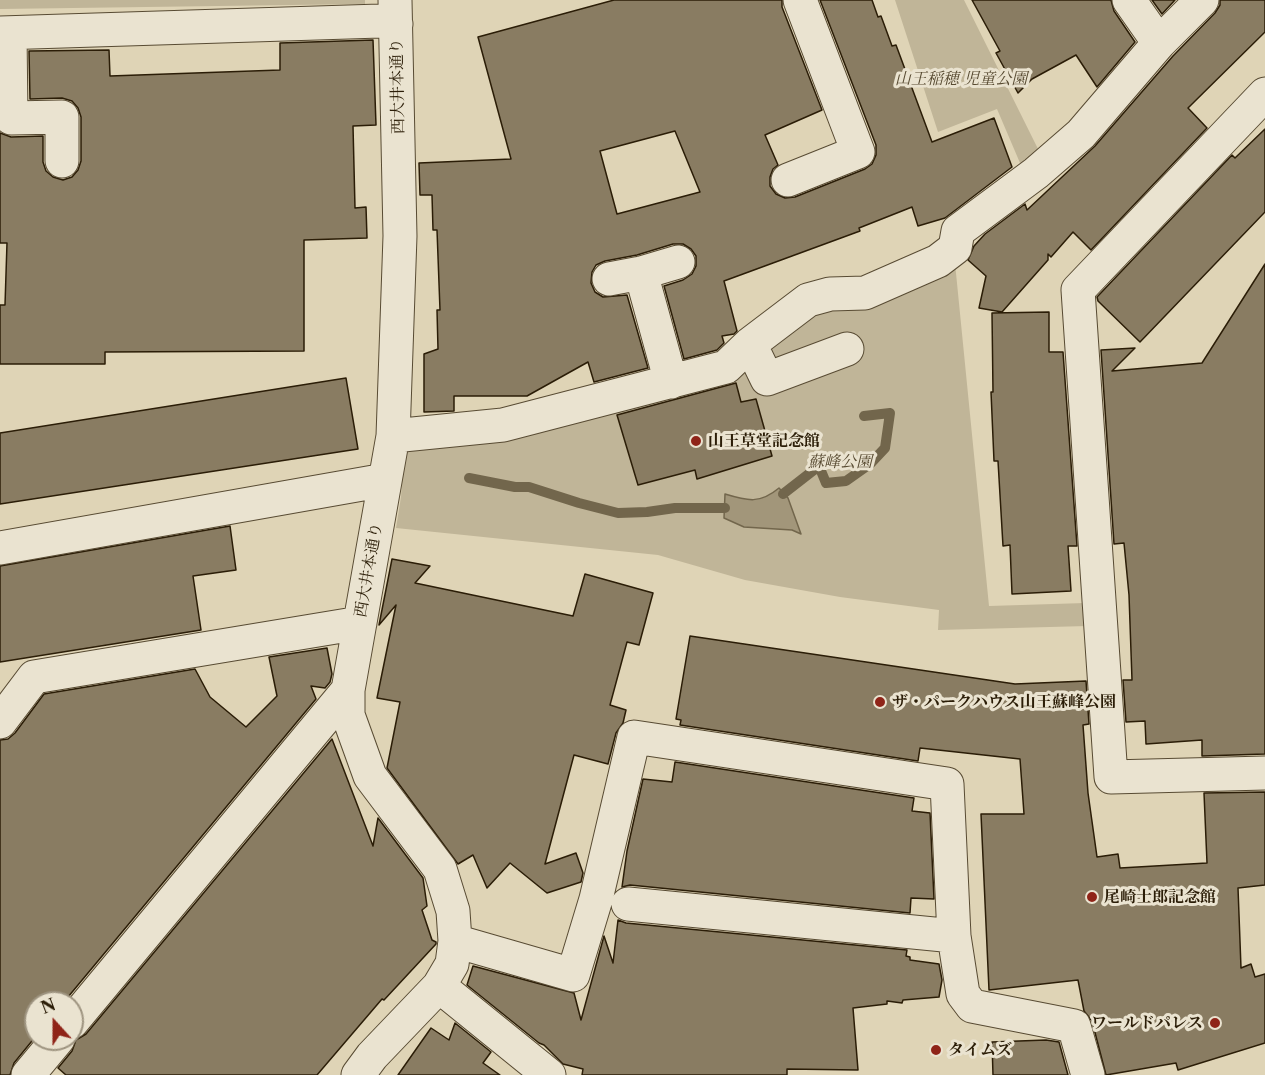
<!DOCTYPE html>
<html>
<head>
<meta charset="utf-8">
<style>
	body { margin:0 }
	#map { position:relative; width:1265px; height:1075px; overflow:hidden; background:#dfd4b6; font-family:"Libre Caslon Text",serif }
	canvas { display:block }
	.north { position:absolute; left:24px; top:991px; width:60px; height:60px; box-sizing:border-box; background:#eae3d0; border:2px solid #9e9480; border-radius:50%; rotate:339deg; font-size:16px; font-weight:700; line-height:24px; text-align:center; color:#2b1d07 }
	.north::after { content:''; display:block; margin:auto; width:21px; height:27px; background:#8f2418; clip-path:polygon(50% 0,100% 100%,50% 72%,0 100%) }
</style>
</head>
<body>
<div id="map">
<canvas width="1265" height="1075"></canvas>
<div class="north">N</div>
</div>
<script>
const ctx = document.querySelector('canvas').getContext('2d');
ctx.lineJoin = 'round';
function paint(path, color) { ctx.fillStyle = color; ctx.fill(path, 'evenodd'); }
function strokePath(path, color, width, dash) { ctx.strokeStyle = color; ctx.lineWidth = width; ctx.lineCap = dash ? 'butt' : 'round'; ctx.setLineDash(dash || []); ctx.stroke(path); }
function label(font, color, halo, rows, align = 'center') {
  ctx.font = font + ' "Libre Caslon Text","Noto Serif JP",serif'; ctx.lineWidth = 6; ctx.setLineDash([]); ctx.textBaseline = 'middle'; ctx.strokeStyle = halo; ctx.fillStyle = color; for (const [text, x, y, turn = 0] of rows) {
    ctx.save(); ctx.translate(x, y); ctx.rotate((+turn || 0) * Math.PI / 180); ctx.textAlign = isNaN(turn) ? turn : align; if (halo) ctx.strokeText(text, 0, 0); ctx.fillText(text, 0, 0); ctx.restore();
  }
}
paint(new Path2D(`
	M0,0H365V4L0,9Z
	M895,0H964L1043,159L1023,170L997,109L938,132Z
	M955,263L989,606L1085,603L1087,626L938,630L939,610L840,597L745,580L658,555L396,528L401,497L404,452L500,439L731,379L807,314Z`), '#c0b598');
const water = new Path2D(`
	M779,488L788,498L801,534L792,530L744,527L724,518L725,494C748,501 760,504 779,488Z`);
paint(water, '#a2967a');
strokePath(water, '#72664c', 1.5);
strokePath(new Path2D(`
	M469,478L515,487H529L579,503L618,513L647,512L675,508H725
	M783,494L819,466L826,483L846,481L870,464L885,448L890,413L864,416`), '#72664c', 10);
const building = new Path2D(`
	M614,0H782V7L822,110L765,135L778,165L773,169L770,177V186L776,194L785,198L795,197L865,169L872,164L876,155V145L820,0H872L878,17L881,16L892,46L896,45L932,142L994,118L1012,167L945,218L918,226L912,207L859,228L860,231L724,281L737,331L734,334L722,336L724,343L717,350L684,359L664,286L683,280L692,274L696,266V256L691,249L683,244H673L637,255L605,261L596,265L592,272L591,283L595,292L603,297L627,295L648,368L594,382L588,362L527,396H454V411L424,412V354L438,349L437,310H440L437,230H433L432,195H420L419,163L511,159L478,37ZM675,131L700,192L617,214L600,151Z
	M972,0H1111L1114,11L1135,42L1097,87L1076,55L1032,79L1018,93L996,53L1000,51Z
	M1152,0H1175L1162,14Z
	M1220,0H1265V32L1188,108L1207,128L1091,250L1073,232L1051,257L1048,254V260L1002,312L979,308L986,276L968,260L974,246L985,234L1025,204L1027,210L1095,146L1173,56L1215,13L1220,5Z
	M373,40L376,125L353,126L355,208L366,207L367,238L304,240V351L105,352V364H0V305H5L7,243H0V133L11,137L43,136V162L46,171L53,177L63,180L72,177L78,170L81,161V117L78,108L72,101L62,98L30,99L29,51L109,50L110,76L280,70V43Z
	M1265,129V212L1140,342L1098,301L1097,297L1232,155L1235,158Z
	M1265,264V754L1202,756V740L1146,744L1145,721L1126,722L1123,680H1132L1129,595L1124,543L1114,544L1101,350L1135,348L1112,371L1202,363Z
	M1049,312V352H1063L1077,546H1068L1071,591L1012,594L1010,545L1003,546L998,461H994L991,392H993L992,313Z
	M346,378L358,449L0,504V433Z
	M736,383L741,402L756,399L772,456L697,479L695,470L638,485L617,415Z
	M230,526L236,570L193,576L201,630L0,662V566Z
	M392,559L430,566L415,583L573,616L585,574L653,593L639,645L627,642L610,705L626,710L623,723L616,733L608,764L574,755L545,864L576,853L583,873L581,882L547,893L510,863L487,888L473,855L458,864L387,768L400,702L377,698L396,605L379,625Z
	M690,636L1015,684L1086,681L1089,724L1083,725L1088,793L1097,857L1118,854L1120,868L1207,863L1204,793L1265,792V885L1238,888L1241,968L1251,964L1255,977L1265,974V1043L1178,1070L1176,1063L1106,1075L1092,1021L1084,1011L1078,980L989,990L981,814H1024L1020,759L920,748L918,761L680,725L681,720L676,719Z
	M327,648L332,674L330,682L325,688L311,686L316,699L63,1003H36V1036L14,1063L10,1075H0V740L8,739L15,733L44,694L195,669L210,697L246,727L277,696L269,657Z
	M332,739L373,846L378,818L423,878L427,906L422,910L432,940L436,942V944L384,1000L382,999L317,1075H66L58,1068L72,1051L76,1040L86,1034Z
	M675,762L914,798L912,811L930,813L934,899L911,898L910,913L630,885L622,887L627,851L643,779L672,782Z
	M618,920L626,923L907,950L906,956L910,957V960L939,964L942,980L939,997L903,1000L902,1003L887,1001V1004L853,1008L858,1070L787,1069V1075H582L583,1069L563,1064L544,1045L539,1043L467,985L473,966L574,993L581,1020L604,936L613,963Z
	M455,1023L491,1052L483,1063L500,1075H398L431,1028L449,1040Z
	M1046,1040L1059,1042L1068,1075H993L992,1042Z`);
paint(building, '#897c62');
strokePath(building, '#2b1d07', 1.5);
const minor = new Path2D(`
	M1129,0L1159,43
	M0,33L380,21L396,24
	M10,33L11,118L62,117V161
	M1265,94L1078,290L1111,777L1265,773
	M788,180L858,152L800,0
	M641,273L671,382
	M609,279L641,273L678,262
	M750,344L767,379L847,349
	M393,436L503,425L726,367L750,344L808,300L830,294L865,293L938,261L955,248L958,231L1036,173L1081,134L1159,43L1202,0
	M0,548L385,480
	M0,722L34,677L360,623
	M628,904L954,936
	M455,941L573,975L596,899L634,737L947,784L954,936L963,994L972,1006L1074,1026L1088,1075
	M439,986L549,1075
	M72,1022L348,690
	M28,1075L58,1039
	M358,1075L372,1056L439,986L452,964L455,941L453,911L440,869L370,776L348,715V690L393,436L400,236L395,0`);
strokePath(minor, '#584b33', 35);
strokePath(minor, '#eae3d0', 33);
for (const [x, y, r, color] of [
	[696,441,6,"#8f2418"],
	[880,702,6,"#8f2418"],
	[1092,897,6,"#8f2418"],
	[1215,1023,6,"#8f2418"],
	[936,1050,6,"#8f2418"]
]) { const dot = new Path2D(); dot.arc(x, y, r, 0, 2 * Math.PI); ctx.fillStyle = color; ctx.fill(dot); strokePath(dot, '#eae3d0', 2); }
label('italic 16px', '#584b32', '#eae3d0', [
	["山王稲穂 児童公園",961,79],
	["蘇峰公園",840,462]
]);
label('16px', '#2b1d07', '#eae3d0', [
	["西大井本通り",398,86,-91],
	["西大井本通り",369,570,-80]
]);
label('bold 16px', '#2b1d07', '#eae3d0', [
	["山王草堂記念館",708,441],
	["ザ・パークハウス山王蘇峰公園",892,702],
	["尾崎士郎記念館",1104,897],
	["ワールドパレス",1203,1023,"right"],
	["タイムズ",948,1050]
], 'left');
</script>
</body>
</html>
